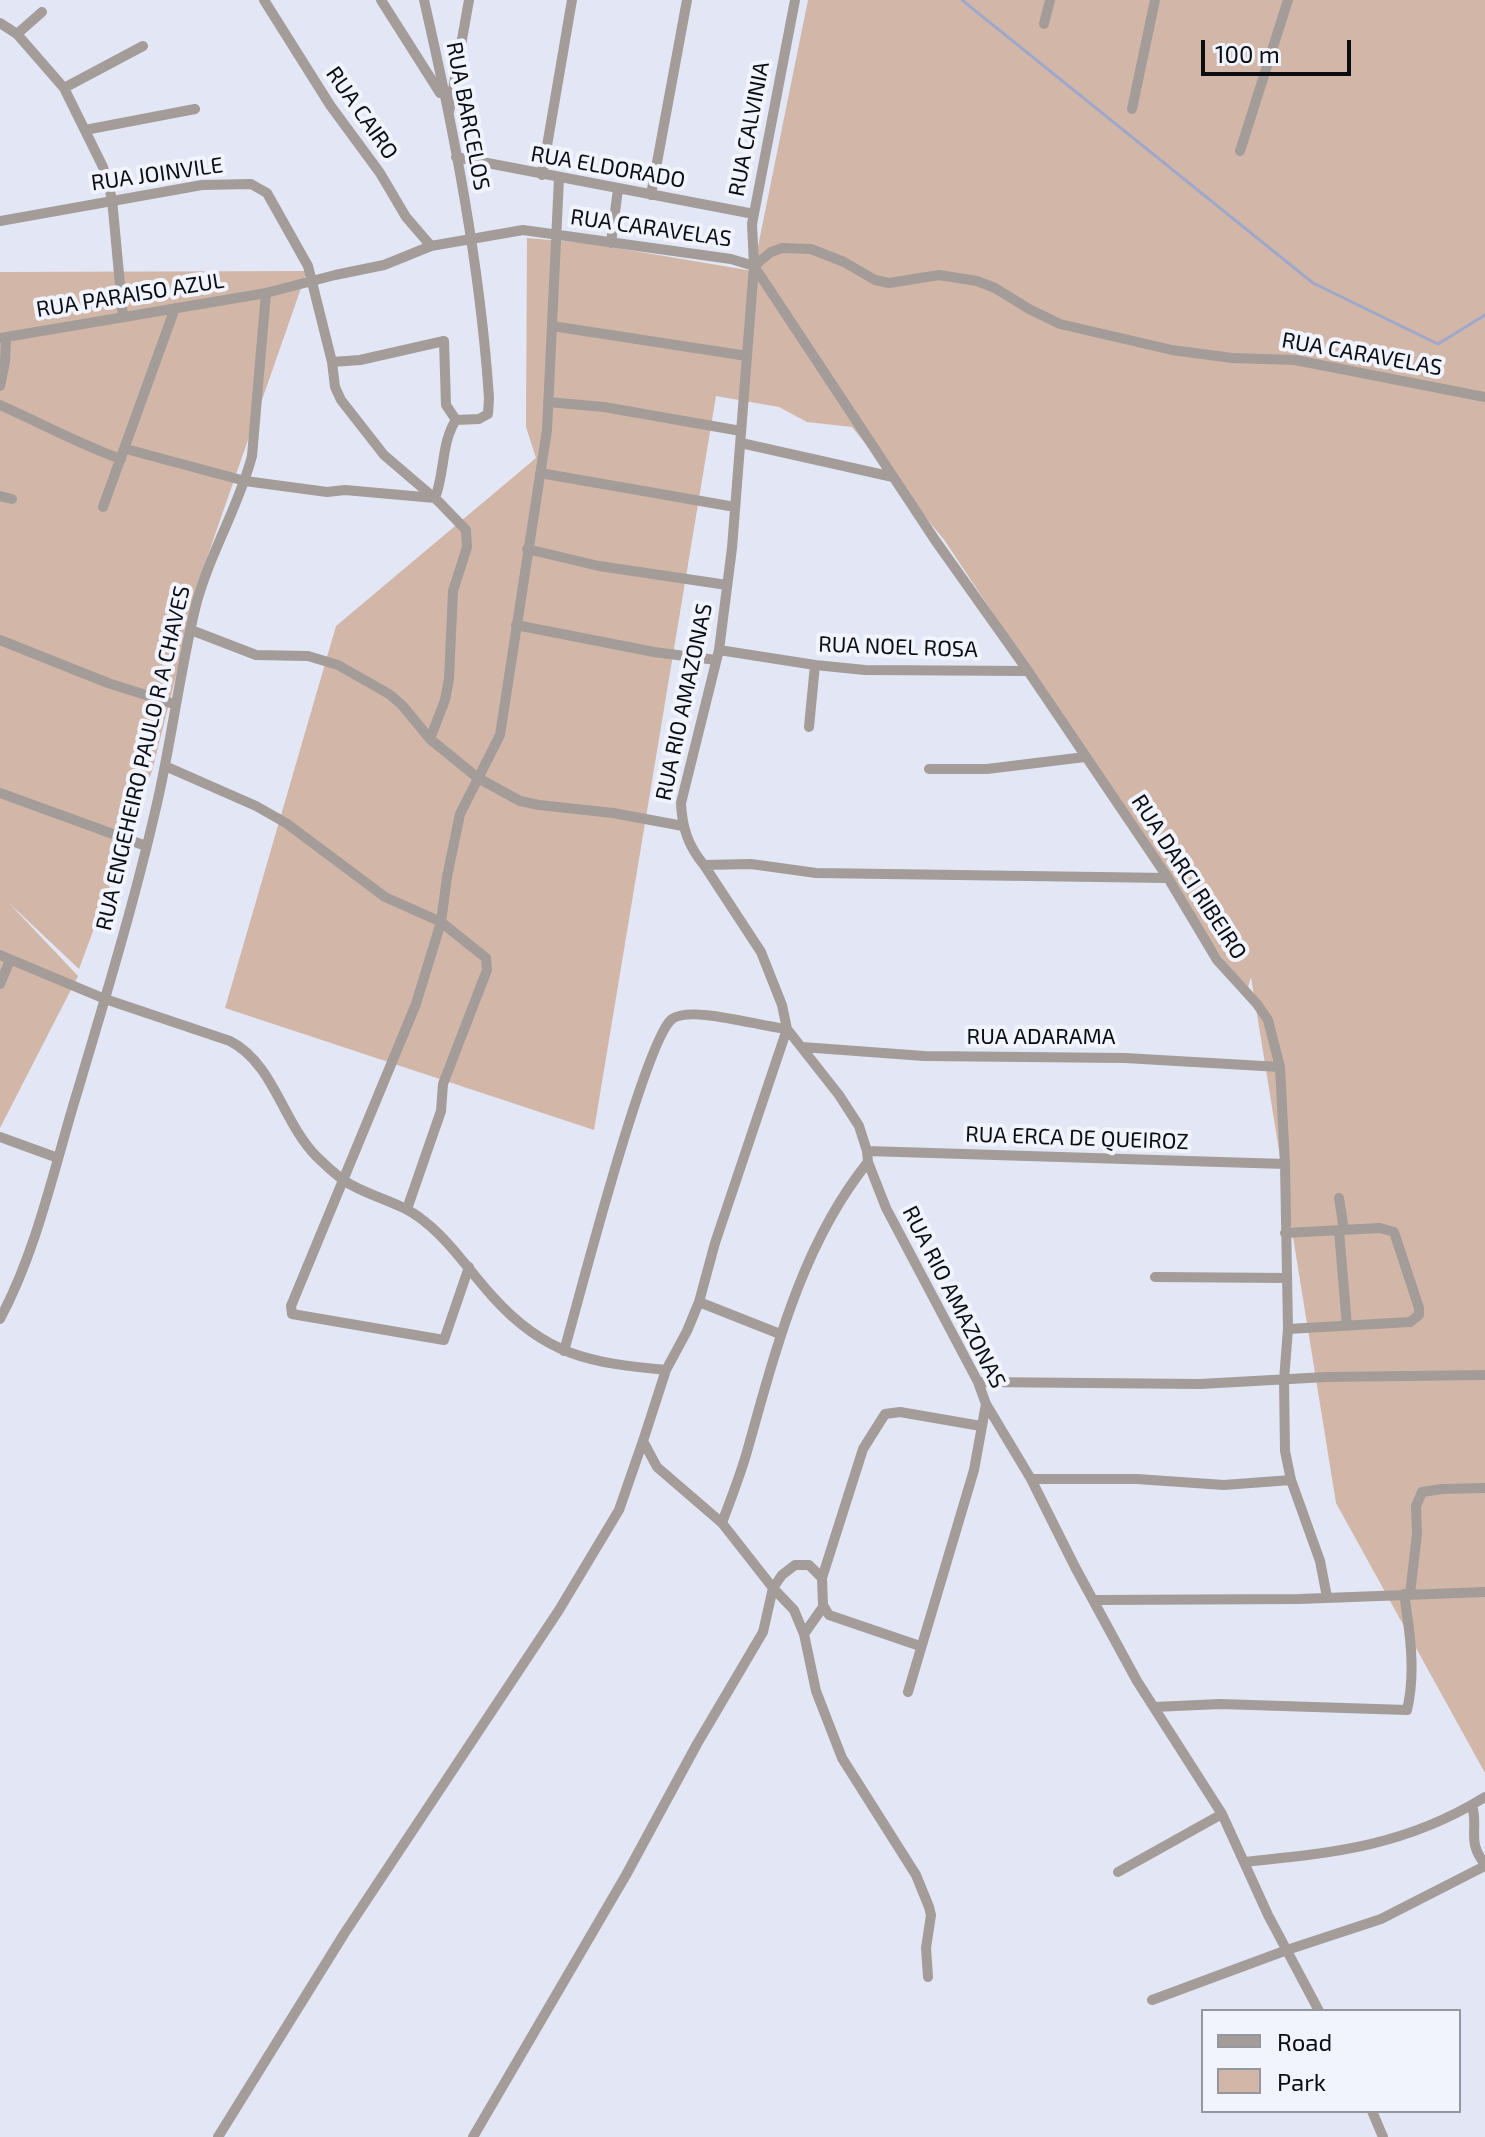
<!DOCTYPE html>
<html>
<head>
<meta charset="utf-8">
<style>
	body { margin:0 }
	#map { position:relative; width:1485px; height:2137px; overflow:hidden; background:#e2e6f5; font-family:"Exo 2",sans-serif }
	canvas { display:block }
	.legend { position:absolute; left:1201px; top:2009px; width:260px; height:104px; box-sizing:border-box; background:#f1f3fd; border:2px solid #95979f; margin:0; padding:10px 14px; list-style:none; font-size:24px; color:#0c0d12 }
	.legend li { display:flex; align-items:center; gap:16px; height:40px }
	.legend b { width:40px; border:2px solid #95979f }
	.scale { position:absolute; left:1201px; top:40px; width:150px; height:36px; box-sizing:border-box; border:4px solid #0c0d12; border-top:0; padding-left:10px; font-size:24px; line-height:28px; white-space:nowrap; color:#0c0d12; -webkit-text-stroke:6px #f1f3fd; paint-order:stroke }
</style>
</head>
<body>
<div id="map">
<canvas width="1485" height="2137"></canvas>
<ul class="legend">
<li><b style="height:10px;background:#a39c98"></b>Road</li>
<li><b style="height:22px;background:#d2b7a8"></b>Park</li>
</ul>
<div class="scale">100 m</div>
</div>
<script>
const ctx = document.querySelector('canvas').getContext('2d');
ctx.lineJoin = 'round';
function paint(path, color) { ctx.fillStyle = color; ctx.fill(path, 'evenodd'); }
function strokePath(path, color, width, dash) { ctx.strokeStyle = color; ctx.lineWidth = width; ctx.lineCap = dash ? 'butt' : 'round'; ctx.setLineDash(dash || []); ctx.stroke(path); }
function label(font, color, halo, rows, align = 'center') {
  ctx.font = font + ' "Exo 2",sans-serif'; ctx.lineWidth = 8; ctx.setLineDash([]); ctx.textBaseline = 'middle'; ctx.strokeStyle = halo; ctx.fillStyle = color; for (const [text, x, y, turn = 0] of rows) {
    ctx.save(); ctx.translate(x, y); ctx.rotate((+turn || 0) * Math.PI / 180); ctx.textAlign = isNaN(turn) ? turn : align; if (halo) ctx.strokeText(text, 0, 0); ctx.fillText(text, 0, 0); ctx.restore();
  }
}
paint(new Path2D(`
	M808,0H1485V1773L1336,1503L1251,977L1246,994L945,541L852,427L807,422L779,407L716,396L594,1130L225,1008L336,626L536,458L526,427L527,238L587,243L753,271Z
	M307,271L203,569L152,771L79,969L8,902L78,976L0,1128V272Z`), '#d2b7a8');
strokePath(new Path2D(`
	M962,0L1313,283L1438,344L1485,315`), '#a0a8c9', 3);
strokePath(new Path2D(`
	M264,0L330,105L380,173L406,217L431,246
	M381,0L440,93
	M795,0L752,224L754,266L732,548L719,650L681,803C682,827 688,846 704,865L761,952L782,1005L787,1029L839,1095L859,1126L867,1151L868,1162L886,1208L978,1382L986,1404L1031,1479L1075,1567L1137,1681L1222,1814L1268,1915L1319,2011
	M0,23L17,34L64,88L103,167L112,199L123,317
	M1044,24L1050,0
	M17,34L42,12
	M64,88L143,46
	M1132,109L1155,0
	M449,112L469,0
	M85,130L195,109
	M1240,151L1288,0
	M456,157L754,214
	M542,175L572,0
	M651,195L687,0
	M0,221L202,185L251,184L267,193L308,266L332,362L335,387L341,400L384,455L439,502L466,530L467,547L453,591L449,679L445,700L430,739
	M611,243L618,189
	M754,266L935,540L1028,671L1168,878L1217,960L1257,1004L1268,1020L1280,1067L1285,1164L1288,1329L1284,1380L1285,1451L1291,1480L1320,1561L1327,1597
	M754,266L771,252L782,248L811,249L844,262L875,280L889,283L939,275L977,281L995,288L1029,309L1060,324L1172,350L1232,358L1295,360L1485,397
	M552,326L747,356
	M0,338L266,293L335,275L384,265L431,246L523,230L731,259L754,266
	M332,362L360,360L444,341L446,405L456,420
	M0,386L5,362L6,337
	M548,402L604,407L741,431
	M0,405C41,423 79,444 121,459
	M741,443L893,477
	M126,449L245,481L327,492L345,490L435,498C445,473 441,442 456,420L479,419L488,414L489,398C480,264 454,131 424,0
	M540,473L735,507
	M0,496L12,499
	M103,507L175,308
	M527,549L599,566L727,585
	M516,625L654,652L716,660
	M191,630L256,655L308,656L338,665L389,694L402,705L430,739L478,778L520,801L539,805L613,813L683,826
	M0,640L108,683L174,704
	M719,650L815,665L865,670L1028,671
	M809,727L815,665
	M165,766L256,806L286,823L385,897L441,922L486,958L487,970L443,1084L441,1111L407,1209
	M929,769H987L1085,757
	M0,793L146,846
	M704,865L751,864L816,873L1168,878
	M0,955L105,999L230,1041C274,1064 282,1121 316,1156C324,1164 334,1173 343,1180C368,1197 400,1201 424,1221C451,1242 470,1272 493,1297C546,1356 591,1363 666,1370
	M0,984L10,960
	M802,1047L924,1056L1125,1058L1280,1067
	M0,1137L58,1158
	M867,1151L1285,1164
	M1339,1198L1344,1230
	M1339,1231L1347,1326
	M1285,1233L1380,1228L1394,1232L1419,1308V1315L1410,1322L1288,1329
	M469,1267L444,1340L292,1314L291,1306L416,1004L441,922L447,877L460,814L500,735L547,430L559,178
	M1155,1277L1287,1278
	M699,1302L780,1334
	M0,1319C34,1255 51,1182 71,1113C102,1009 134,905 158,799C172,736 180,672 195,609C208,556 238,509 252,456L266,293
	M564,1351C578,1303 645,1040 672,1019C691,1005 762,1027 787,1029L715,1243L699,1302L687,1331L666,1370L643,1441L657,1467L722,1523L773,1588L794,1610L804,1634L816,1691L842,1758L916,1875L929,1907L931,1915L926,1948L928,1977
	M978,1382L1200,1384L1326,1377L1485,1375
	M1031,1479H1137L1224,1485L1291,1480
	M722,1523C731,1498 741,1474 748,1448C776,1349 802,1244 868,1162
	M822,1578L863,1449L885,1414L900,1412L981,1426
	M1410,1594L1417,1534L1416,1506L1422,1492L1442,1489L1485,1488
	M1093,1600L1299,1599L1485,1592
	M804,1634L823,1607
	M908,1692L974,1470L986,1404
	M1154,1707L1220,1704L1407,1710C1416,1673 1410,1632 1404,1594
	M1472,1805C1479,1829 1466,1841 1485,1864
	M1244,1862C1334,1853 1406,1846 1485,1797
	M1118,1872L1222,1814
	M1152,2000L1287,1950L1381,1919L1485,1866
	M1372,2111L1383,2137
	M218,2137L344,1934L559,1610L619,1510L643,1441
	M473,2137L626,1875L697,1744L763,1632L773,1588L782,1575L795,1565H809L822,1578L823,1605L829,1615L920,1646`), '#a39c98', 10);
label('22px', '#0c0d12', '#f1f3fd', [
	["RUA CAIRO",362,113,55],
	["RUA BARCELOS",468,116,79],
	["RUA CALVINIA",749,129,-79],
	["RUA ELDORADO",608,167,10],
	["RUA JOINVILE",157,174,-8],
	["RUA CARAVELAS",651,228,8],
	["RUA PARAISO AZUL",130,295,-9],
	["RUA CARAVELAS",1362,354,10],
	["RUA NOEL ROSA",898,647,2],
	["RUA RIO AMAZONAS",684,702,-78],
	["RUA ENGEHEIRO PAULO R A CHAVES",143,758,-77],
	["RUA DARCI RIBEIRO",1189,877,57],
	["RUA ADARAMA",1041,1037],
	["RUA ERCA DE QUEIROZ",1077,1138,2],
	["RUA RIO AMAZONAS",954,1297,63]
]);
</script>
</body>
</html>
